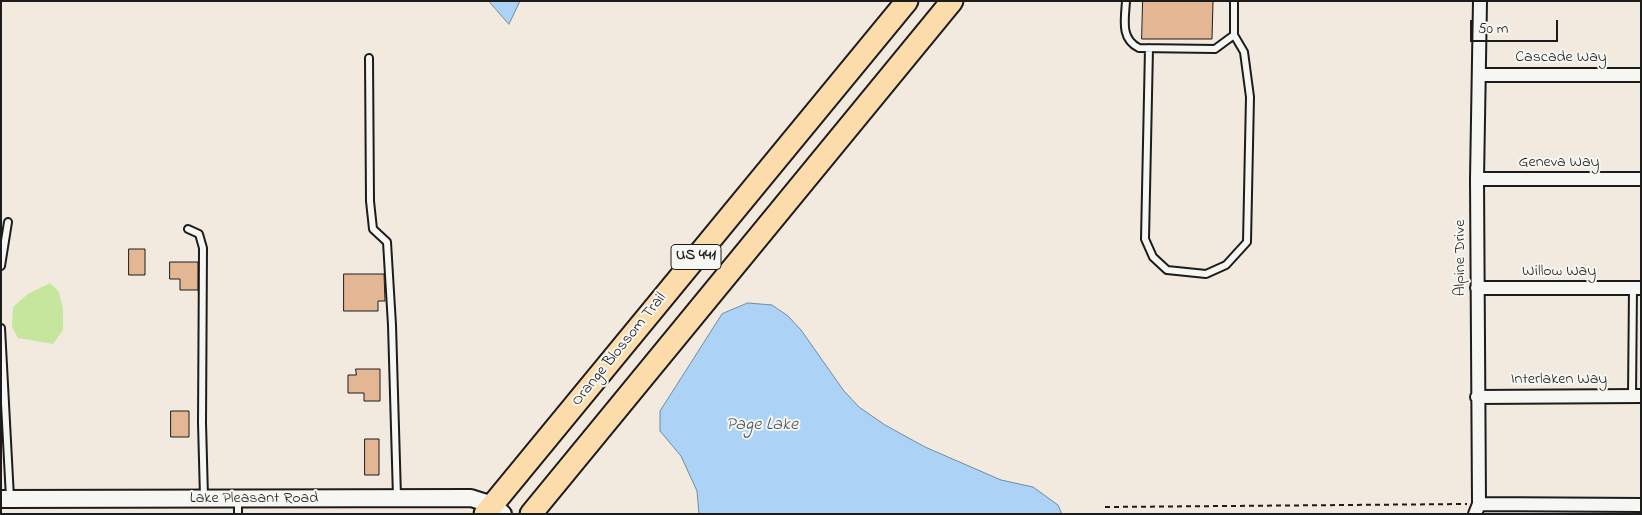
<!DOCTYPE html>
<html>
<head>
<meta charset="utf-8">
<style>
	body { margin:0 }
	#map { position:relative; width:1642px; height:515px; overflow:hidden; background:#f2e9df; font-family:"Indie Flower",sans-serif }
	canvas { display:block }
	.frame { position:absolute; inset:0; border:2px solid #1c1c1c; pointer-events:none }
	.scale { position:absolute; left:1470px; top:20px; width:88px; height:22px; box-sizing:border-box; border:2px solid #1c1c1c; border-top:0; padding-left:6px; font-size:15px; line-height:18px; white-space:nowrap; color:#1c1c1c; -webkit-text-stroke:4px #f6f6f2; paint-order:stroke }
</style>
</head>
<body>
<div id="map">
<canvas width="1642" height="515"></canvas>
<div class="frame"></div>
<div class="scale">50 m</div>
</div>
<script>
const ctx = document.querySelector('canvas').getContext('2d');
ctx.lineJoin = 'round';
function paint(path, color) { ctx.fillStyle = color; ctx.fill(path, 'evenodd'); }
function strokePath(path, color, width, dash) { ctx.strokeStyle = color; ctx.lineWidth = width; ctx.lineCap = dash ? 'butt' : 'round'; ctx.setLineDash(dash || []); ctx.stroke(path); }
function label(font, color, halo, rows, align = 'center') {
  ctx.font = font + ' "Indie Flower",sans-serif'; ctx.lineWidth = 4; ctx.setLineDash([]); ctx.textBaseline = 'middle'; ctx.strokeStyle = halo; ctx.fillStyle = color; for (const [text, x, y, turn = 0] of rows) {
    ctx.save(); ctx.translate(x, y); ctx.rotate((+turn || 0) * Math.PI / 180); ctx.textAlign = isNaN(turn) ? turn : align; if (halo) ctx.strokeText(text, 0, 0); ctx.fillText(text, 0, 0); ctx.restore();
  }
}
paint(new Path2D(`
	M50,283L59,292L63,309V330L53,344L18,338L12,327L13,307L28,294Z`), '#c6e69e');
const water = new Path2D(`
	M489,1H520L509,24Z
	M748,303L772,305L788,316L801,330L844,391L859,407L885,425L925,447L1001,480L1033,487L1058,505L1062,514H699L697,491L681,456L660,431V411L722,314Z`);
paint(water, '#acd3f6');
strokePath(water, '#728a9f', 1);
const building = new Path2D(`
	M1143,1H1213L1212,39H1142Z
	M129,249H145V275H129Z
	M170,262H198V290H180V279H170Z
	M344,274H384L385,301H378V311H344Z
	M356,369H380V401H364V393H348V375H356Z
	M171,411H189V437H171Z
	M365,439H379V475H365Z`);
paint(building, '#e3b694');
strokePath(building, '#1c1c1c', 1);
const service = new Path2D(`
	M1126,1C1125,19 1120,39 1139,48L1215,49L1234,35V1
	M1149,48L1145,239L1153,257L1167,270L1206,274L1226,265L1247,242L1250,97L1244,52L1234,35
	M369,58L370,201L373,229L387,242L392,325L397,497
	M188,229L199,234L203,248L202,423L204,497
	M1,266L8,222
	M1,328L10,498
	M1632,396L1633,288
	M238,500V514`);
const minor = new Path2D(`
	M1480,75H1641
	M1477,179H1641
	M1477,288H1641
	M1477,397L1641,396
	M1479,504L1641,505
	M1475,514L1479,504L1477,179L1480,1`);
const tertiary = new Path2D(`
	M1,499L471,498L493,505L503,514`);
const primary = new Path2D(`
	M485,514L907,1
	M531,514L952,1`);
strokePath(service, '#1c1c1c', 10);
strokePath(minor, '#1c1c1c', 16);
strokePath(tertiary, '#1c1c1c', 20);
strokePath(primary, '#1c1c1c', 25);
strokePath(new Path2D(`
	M1105,507L1467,504`), '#1c1c1c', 2, [5, 4]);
strokePath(service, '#f6f6f2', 6);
strokePath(minor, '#f6f6f2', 12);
strokePath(tertiary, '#f6f6f2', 16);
strokePath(primary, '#fddcac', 21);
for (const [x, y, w] of [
	[696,257,50]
]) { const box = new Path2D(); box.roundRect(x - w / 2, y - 12.5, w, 25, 4); ctx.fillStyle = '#f6f6f2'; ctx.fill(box); strokePath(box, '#1c1c1c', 1); }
label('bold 15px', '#1c1c1c', null, [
	["US 441",696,257]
]);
label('16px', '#1c1c1c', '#f6f6f2', [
	["Cascade Way",1561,58],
	["Geneva Way",1559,163],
	["Alpine Drive",1461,258,-90],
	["Willow Way",1559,272],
	["Orange Blossom Trail",620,350,-51],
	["Interlaken Way",1559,380],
	["Lake Pleasant Road",254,499]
]);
label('italic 18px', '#47535d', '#f6f6f2', [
	["Page Lake",762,426]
]);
</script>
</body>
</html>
